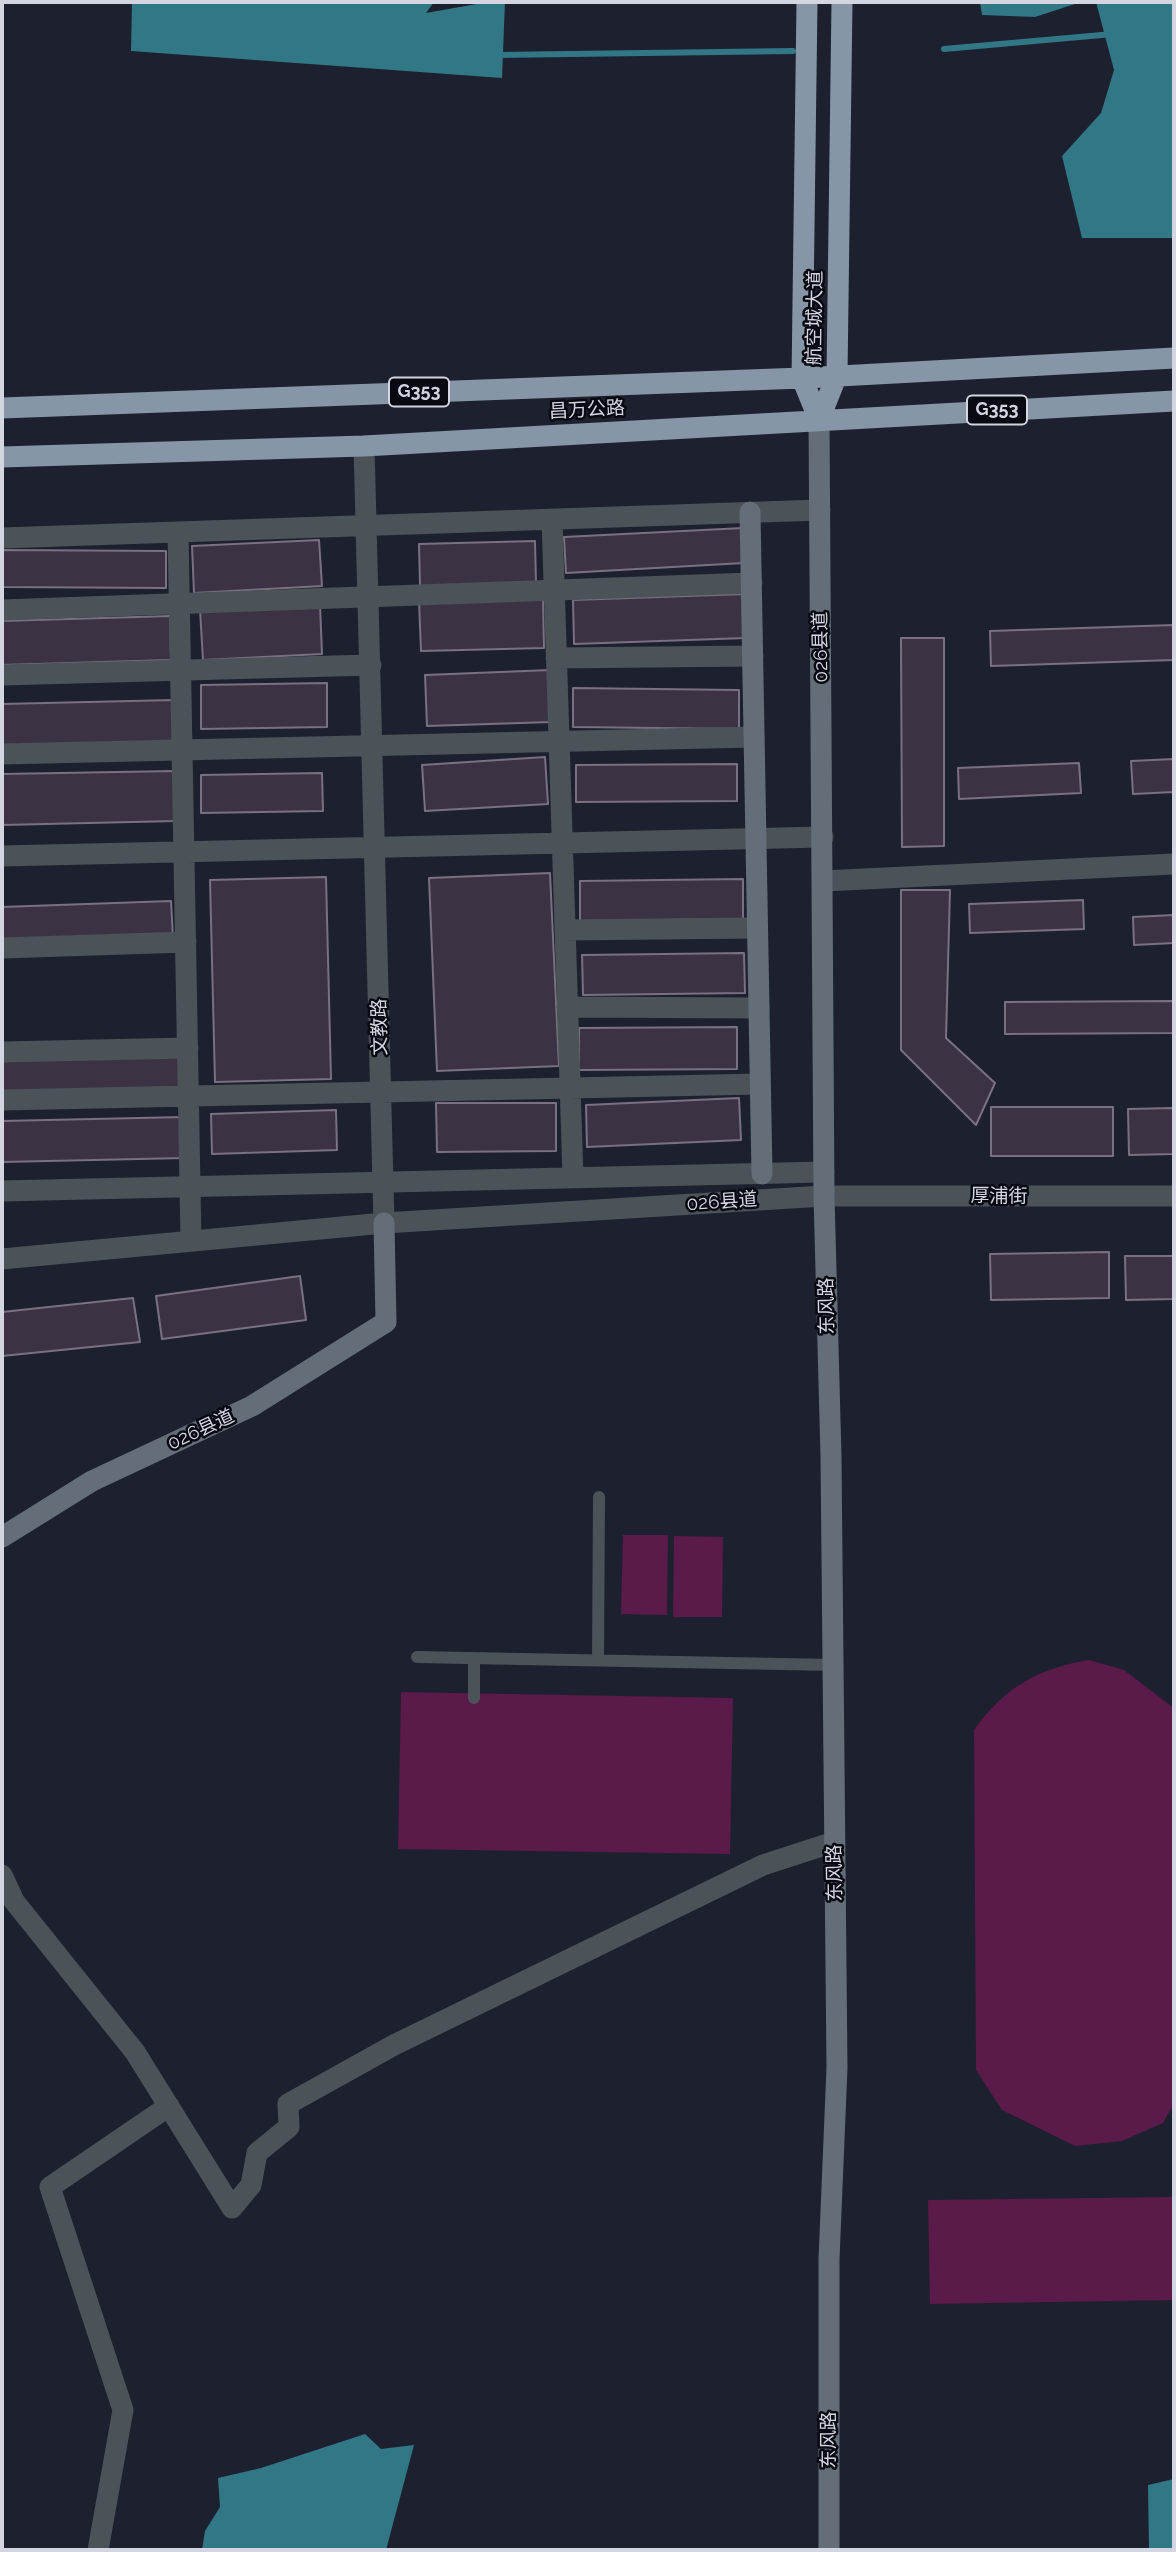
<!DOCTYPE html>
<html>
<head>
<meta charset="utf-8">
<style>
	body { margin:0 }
	#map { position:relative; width:1176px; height:2552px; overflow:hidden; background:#1d202f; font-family:Raleway,sans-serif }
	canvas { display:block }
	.frame { position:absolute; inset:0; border:4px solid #d3d5e0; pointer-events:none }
</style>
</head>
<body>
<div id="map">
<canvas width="1176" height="2552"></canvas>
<div class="frame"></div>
</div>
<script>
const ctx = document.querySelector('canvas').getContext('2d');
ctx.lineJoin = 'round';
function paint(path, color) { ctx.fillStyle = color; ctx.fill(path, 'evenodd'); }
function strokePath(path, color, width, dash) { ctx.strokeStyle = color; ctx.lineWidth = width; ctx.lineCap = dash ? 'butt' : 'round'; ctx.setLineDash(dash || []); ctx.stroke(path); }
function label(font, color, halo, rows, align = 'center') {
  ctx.font = font + ' Raleway,"Noto Sans SC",sans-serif'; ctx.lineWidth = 5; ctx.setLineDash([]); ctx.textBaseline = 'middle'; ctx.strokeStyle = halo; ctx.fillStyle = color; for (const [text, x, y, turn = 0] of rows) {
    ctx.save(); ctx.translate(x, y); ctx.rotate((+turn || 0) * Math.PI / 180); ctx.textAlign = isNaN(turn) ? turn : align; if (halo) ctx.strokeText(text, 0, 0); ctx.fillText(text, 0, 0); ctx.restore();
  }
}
paint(new Path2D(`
	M623,1535H668L667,1615L621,1614Z
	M674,1536L723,1537L722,1617H673Z
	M1089,1660L1124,1670L1174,1708V2103L1163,2123L1122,2141L1075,2146L1002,2110L976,2070L974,1730C1005,1687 1037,1669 1089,1660Z
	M401,1692L733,1698L730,1854L398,1849Z
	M1174,2197V2300L930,2304L928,2200Z`), '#5a1a4a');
paint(new Path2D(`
	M132,2H434L426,13L488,2H505L502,78L131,51Z
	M980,2H1081L1035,17L982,15Z
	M1096,2H1174V238H1082L1062,156L1101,113L1114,70Z
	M365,2434L381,2449L414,2445L386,2550H202L205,2531L220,2507L218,2478L261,2468Z
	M1174,2479V2550H1149L1148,2485Z`), '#317786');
strokePath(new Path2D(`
	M944,49L1113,34
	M497,55L793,51`), '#317786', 6);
const building = new Path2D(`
	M743,528L744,563L566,573L564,537Z
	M319,540L322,586L194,593L192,546Z
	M535,541L536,583L420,586L419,544Z
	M2,550L166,551V588L2,587Z
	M745,594L746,638L574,644L573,600Z
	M543,598L544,648L421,651L419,601Z
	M320,605L322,654L203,660L200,610Z
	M170,616L171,660L2,665V621Z
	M1174,625V660L991,666L990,631Z
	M901,638H944V846L902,847Z
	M550,670L552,722L427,726L425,675Z
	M327,683V727L201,729V685Z
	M573,688L739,690V729L573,727Z
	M174,700L175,744L2,748V704Z
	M545,757L548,804L425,811L422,765Z
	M1174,759V792L1133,794L1131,761Z
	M1079,763L1081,793L959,799L958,768Z
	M737,764V801L576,802V765Z
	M175,771L176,821L2,825V774Z
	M322,773L323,811L201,813V775Z
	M550,873L559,1066L437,1071L429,878Z
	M326,877L331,1079L215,1082L210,880Z
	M743,879V919L580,921V881Z
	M901,890H950L946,1038L995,1083L976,1125L901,1050Z
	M1083,900L1084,929L970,933L969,904Z
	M171,901L173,938L2,944V907Z
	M1174,915V943L1134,945L1133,917Z
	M744,953L745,993L583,995L582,955Z
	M1174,1001V1033L1005,1034V1002Z
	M737,1027V1069L579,1070V1028Z
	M179,1050L180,1088L2,1093V1054Z
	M739,1098L741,1140L587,1147L586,1105Z
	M436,1103H556V1151L437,1152Z
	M991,1107H1113V1156H991Z
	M1174,1108V1154L1129,1155L1128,1109Z
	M336,1110L337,1150L212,1154L211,1114Z
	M184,1117L185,1158L2,1162V1121Z
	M1109,1252V1298L991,1300L990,1254Z
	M1125,1256H1174V1299L1126,1300Z
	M300,1276L306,1320L162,1339L156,1296Z
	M133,1298L140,1342L2,1356V1312Z`);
paint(building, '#3b3343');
strokePath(building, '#797082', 2);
strokePath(new Path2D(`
	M417,1657L833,1665
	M598,1660L599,1497
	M474,1698V1658`), '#4b5258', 12);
strokePath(new Path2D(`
	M552,519L573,1177
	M178,532L191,1241
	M2,538L820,510
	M2,610L752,583
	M556,658L753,656
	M2,675L371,665
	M2,754L754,737
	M2,856L823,837
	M823,881L1174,864
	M565,930L757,928
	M2,948L186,942
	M567,1007L759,1008
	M2,1052L188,1048
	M2,1100L760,1084
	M2,1191L824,1172
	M384,1223L824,1196H1174
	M2,1259L384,1223L364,446
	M2,1875L14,1901L135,2052L232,2208L251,2185L257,2153L289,2127L288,2104L394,2045L763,1865L834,1842
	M98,2550L123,2410L50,2187L169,2106`), '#4b5258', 21);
strokePath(new Path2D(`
	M819,420L824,1196L831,1457L837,2068L829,2259V2550
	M750,512L762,1174
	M2,1537L92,1481L252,1406L386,1322L384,1223`), '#636e78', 21);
strokePath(new Path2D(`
	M807,2L802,378L819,420
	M2,408L802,378L1174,358
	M819,420L837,375L842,2
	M2,457L364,446L1174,401`), '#8696a6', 21);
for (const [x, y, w] of [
	[419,392,60],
	[997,410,60]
]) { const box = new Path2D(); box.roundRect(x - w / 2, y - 14.5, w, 29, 5); ctx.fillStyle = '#090a11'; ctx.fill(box); strokePath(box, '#d3d5e0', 2); }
label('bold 18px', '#d3d5e0', null, [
	["G353",419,392],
	["G353",997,410]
]);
label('19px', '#d3d5e0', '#090a11', [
	["航空城大道",815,318,-89],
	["昌万公路",587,410,-3],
	["026县道",821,647,-91],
	["文教路",380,1027,-91],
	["厚浦街",999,1196],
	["026县道",722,1202,-4],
	["东风路",827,1306,-91],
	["026县道",201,1430,-25],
	["东风路",835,1873,-91],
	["东风路",829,2440,-90]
]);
</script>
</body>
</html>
